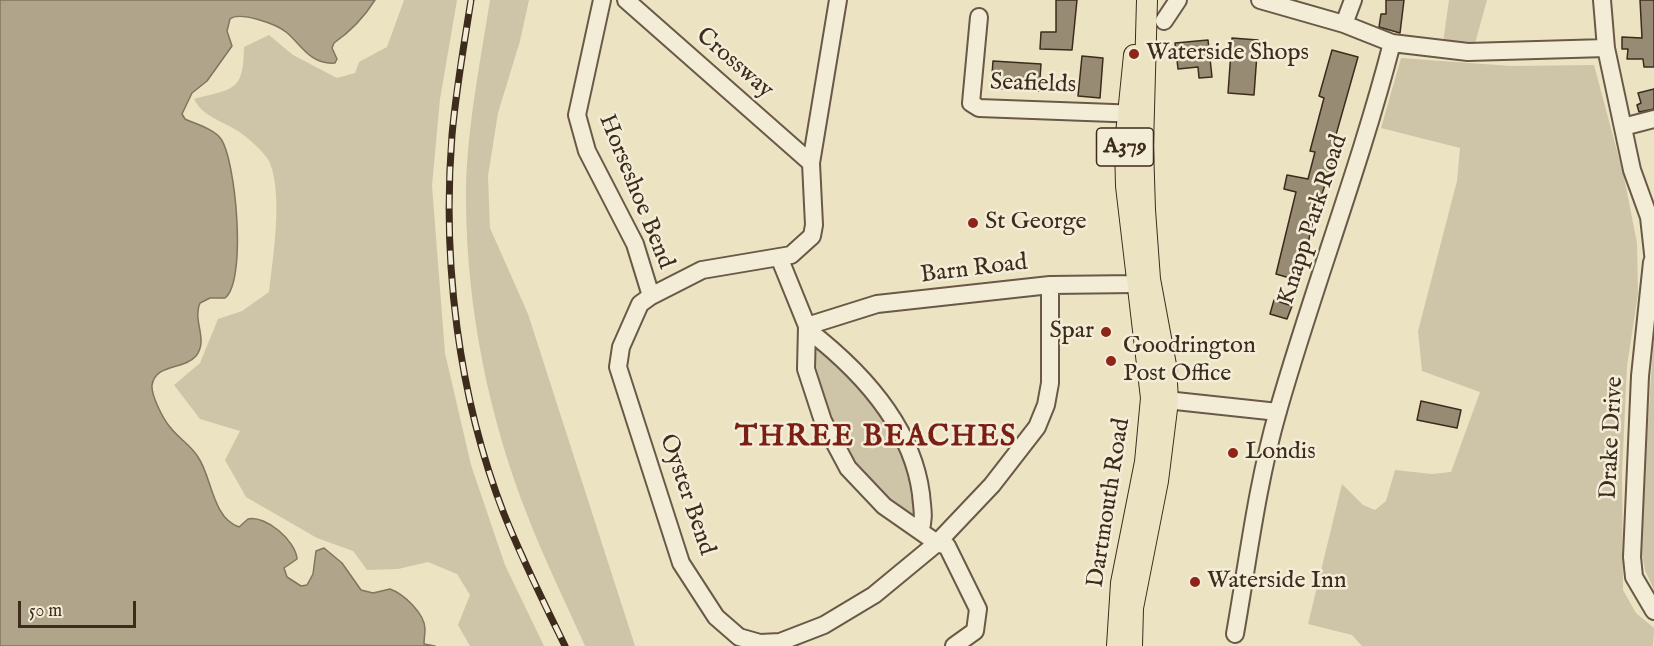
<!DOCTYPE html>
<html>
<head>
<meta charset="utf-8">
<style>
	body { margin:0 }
	#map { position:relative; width:1654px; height:646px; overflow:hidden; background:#ece3c3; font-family:"IM FELL English",serif }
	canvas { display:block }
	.scale { position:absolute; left:18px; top:601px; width:118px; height:27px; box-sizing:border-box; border:3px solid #3d2b1c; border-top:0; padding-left:8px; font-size:18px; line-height:21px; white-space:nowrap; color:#3d2b1c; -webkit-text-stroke:4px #f3edd8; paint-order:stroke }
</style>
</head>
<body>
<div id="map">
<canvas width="1654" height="646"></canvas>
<div class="scale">50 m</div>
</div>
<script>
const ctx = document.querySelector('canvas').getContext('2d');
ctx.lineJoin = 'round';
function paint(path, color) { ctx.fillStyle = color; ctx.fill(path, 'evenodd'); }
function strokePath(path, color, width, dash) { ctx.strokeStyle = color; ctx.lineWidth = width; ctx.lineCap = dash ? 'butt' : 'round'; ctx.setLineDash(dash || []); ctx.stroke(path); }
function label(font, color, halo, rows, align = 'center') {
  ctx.font = font + ' "IM FELL English",serif'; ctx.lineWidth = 5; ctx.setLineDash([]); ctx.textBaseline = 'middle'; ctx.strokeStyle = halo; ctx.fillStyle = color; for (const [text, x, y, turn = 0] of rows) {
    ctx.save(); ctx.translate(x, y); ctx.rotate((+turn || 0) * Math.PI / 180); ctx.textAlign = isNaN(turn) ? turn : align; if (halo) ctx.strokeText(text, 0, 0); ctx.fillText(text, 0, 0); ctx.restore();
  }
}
paint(new Path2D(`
	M404,0H457L440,99L432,186L445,353L471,465L505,565L544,646H470L458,625L470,595L457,574L428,562L398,569L367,570L353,551L317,538L246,497L225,460L240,431L200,419L174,385L200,363L218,319L242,311L269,292C273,255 283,198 270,163C266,153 247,137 238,131C222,121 202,116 194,99C235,88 243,92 244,47L269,35L293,55L337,78L355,73L359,62L387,47Z
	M490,0H529L520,41L498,113L488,176L490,228L528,314L635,646H585C566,603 545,561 528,517C489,418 467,310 466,203C465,138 480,64 490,0Z
	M1449,0H1487L1474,47L1443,43Z
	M1401,58L1511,66L1594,65L1624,177L1637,243L1638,294L1627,366L1622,474L1623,590L1636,613L1654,628L1653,646H1362L1352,635L1308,624L1342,484L1363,505L1375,510L1386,501L1395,470L1432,474L1451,472L1480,392L1422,371L1418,331L1457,181L1460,148L1381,128Z
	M1654,332V590L1645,570L1640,543Z
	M812,343L863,384L896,436L914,484L916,517H912C886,499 861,476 843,449C828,425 816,372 812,343Z`), '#cec4a7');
const water = new Path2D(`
	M0,0H375C363,19 351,31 334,43L332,48L337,59L335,63C310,65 302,45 286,32C276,24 240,11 230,19L227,31L232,46L207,81L192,93L182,114L185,119C196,124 214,129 221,139C236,161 247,281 225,298H210L200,303C192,321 209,339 196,356C184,370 156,363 152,385C151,395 163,419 170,427C178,438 191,445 198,457C212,477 212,518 239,527L248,519C266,515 296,541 297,559L284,568L287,577L301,586L307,585L313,574L316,551L324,548L342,563L361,590L373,593L390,589C404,594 425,614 425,629C425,634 424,639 424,644L435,646H0Z`);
paint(water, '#b0a48a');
strokePath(water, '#82745e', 1.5);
const building = new Path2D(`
	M1056,0H1077L1072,50L1040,49L1041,32H1056Z
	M1386,0H1404L1400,33L1379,27L1381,14H1386Z
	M1640,0H1654V67H1644L1643,59H1627L1628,49H1622V37L1642,38Z
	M1232,38L1258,40L1254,95L1228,93Z
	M1208,40L1212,77L1199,78L1198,67L1178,69L1175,43Z
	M1332,50L1358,57L1330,156L1334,157L1312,225L1300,281L1276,274L1296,192L1284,189L1287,175L1308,179L1315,152L1310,151L1324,98L1319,96Z
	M1082,56L1103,58L1100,98L1078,96Z
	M993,61L1041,64L1039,91L991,88Z
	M1654,89V109L1639,112L1637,105L1641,103L1638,93Z
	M1274,300L1292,306L1287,319L1270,314Z
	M1421,401L1461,410L1457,428L1417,420Z`);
paint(building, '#988b73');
strokePath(building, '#3d2b1c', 1.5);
const minor = new Path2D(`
	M602,0L577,115L587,151L635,244L651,296
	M626,0L811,163
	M838,0L811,163L814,225L812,236L791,255L702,270L651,296L640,304L621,347L618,367L681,563L716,617L739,637L760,643L780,642L824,625L874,595L937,543L992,485L1037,427L1046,405L1050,383V285
	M1260,0L1344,24L1392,43L1468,52L1606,48
	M1602,0L1606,48L1632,170L1649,217L1654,263
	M979,17L971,103L979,108L1140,114
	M1164,21L1178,0
	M1344,24L1353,0
	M1623,127L1654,119
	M779,257L807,326L806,369L823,421L848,468L884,506L937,543L947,546L978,609L975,631L954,646
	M1652,262L1640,376L1632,557L1634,577L1654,611
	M807,326L877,304L1050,285L1136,284L1149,280
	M808,330C861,371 912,425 921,494C922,508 925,518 920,531
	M1157,399L1278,412
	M1235,634C1248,560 1257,484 1278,411C1313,288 1360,167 1392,43`);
const major = new Path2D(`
	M1117,646L1121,583L1145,462L1151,398L1126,186L1125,144L1134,55
	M1132,646L1133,608L1158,481L1168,401L1166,365L1150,279L1145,210L1143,146L1147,0`);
strokePath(minor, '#695946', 20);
strokePath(major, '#3d2b1c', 22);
strokePath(minor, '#f3edd8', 16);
strokePath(major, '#ece3c3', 20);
const rail = new Path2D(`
	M471,0C464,45 456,90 452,135C442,261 458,396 504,514C522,559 544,603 565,646`);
strokePath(rail, '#3d2b1c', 7);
strokePath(rail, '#f3edd8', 4.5, [14]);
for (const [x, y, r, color] of [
	[1134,54,6,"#8f2418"],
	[973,223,6,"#8f2418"],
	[1106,332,6,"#8f2418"],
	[1111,361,6,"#8f2418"],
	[1233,453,6,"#8f2418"],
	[1195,582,6,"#8f2418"]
]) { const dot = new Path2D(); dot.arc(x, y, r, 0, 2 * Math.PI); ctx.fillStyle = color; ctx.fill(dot); strokePath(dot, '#f3edd8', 2); }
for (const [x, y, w] of [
	[1125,147,57]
]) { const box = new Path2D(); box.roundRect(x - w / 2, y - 19, w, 38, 4.5); ctx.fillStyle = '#f3edd8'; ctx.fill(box); strokePath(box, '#3d2b1c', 1.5); }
label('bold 22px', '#3d2b1c', null, [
	["A379",1125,147]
]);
label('24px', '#3d2b1c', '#f3edd8', [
	["Waterside Shops",1146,54],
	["St George",985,223],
	["Spar",1094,332,"right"],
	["Goodrington",1123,347],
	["Post Office",1123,375],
	["Londis",1245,453],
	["Waterside Inn",1207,582]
], 'left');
label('24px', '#3d2b1c', '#f3edd8', [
	["Crossway",734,64,41],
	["Seafields",1033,85,2],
	["Horseshoe Bend",635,192,68],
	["Knapp Park Road",1314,220,-72],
	["Barn Road",974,270,-7],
	["Drake Drive",1613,438,-87],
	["Oyster Bend",686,495,71],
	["Dartmouth Road",1110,503,-81]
]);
ctx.letterSpacing = '1.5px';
label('bold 30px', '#7a1f14', '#f3edd8', [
	["THREE BEACHES",876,439]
]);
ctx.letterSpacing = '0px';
</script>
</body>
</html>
